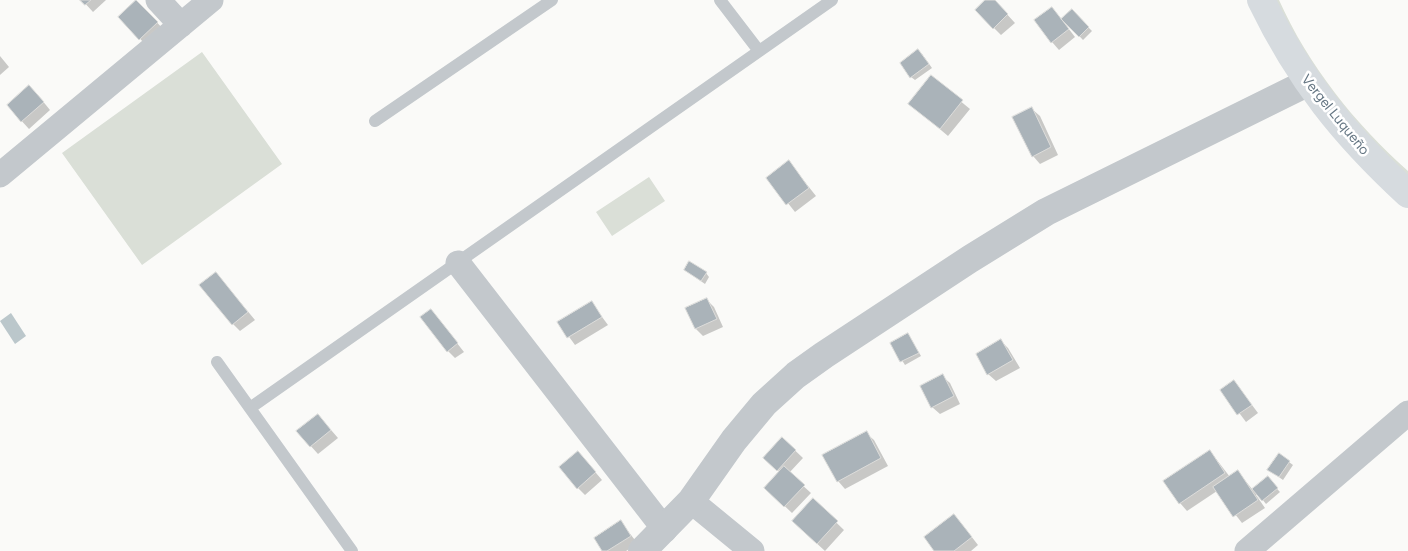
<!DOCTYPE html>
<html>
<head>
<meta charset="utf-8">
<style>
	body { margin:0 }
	canvas { display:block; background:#fafaf8 }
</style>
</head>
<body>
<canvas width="1408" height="551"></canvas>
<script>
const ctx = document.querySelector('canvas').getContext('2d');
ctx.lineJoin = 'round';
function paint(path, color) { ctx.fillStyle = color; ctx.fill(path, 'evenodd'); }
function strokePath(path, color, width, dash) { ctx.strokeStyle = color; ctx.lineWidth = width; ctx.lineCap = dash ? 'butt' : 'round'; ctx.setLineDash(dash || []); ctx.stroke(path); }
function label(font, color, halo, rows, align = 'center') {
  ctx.font = font + ' Figtree,sans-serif'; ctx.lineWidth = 5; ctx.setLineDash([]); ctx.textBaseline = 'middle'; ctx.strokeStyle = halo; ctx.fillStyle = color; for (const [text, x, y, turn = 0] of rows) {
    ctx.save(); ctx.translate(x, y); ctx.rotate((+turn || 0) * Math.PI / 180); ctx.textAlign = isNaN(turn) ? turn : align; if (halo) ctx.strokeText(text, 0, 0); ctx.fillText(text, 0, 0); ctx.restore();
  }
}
paint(new Path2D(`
	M1274,0H1279C1308,65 1355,124 1408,171V178L1395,166L1315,74Z
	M202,52L282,164L142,265L62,153Z
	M649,177L665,201L612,236L596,212Z`), '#dadfd7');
paint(new Path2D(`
	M11,313L26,336L15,344L0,321Z`), '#bbc7cb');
paint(new Path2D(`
	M82,0H106L93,12Z
	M987,0H994L1015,23L1001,35L994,28Z
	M137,1L164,30L147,46L119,17Z
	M1052,8L1062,20L1072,11L1092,31L1083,40L1067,23L1065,24L1075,37L1059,50L1052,42Z
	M922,54L932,68L915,80L911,77Z
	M0,56L9,67L0,75Z
	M931,77L970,109L948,136L910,104Z
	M37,94L50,110L29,129L8,106Z
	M1032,109L1040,116L1058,155L1040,164L1033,156Z
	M789,162L816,196L795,212L768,178Z
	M216,273L255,320L240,331L233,324Z
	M689,273H706L709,277L705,284Z
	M707,300L714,307L723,327L703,336L696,329Z
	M591,302L608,325L575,345L559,323Z
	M431,310L464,352L455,358L448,351Z
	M908,334L921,356L905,365L891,343Z
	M1001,341L1008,348L1020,368L996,381L988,374Z
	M942,376L950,383L960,404L940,414L932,407Z
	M1234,381L1258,413L1246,422L1222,390Z
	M325,423L338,438L318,454L298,432Z
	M866,433L874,440L888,466L845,489L838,481Z
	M783,439L803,458L789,473L811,493L792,513L773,495L780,472L765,458Z
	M1210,451L1230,477L1238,472L1253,490L1267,478L1280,492L1266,504L1258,494L1256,495L1265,508L1242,523L1217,491L1187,511L1180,503Z
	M585,460L602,480L585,495L578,488Z
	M1289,462L1293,465L1283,480L1273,473Z
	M813,500L844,530L825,551L801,529Z
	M621,522L638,544L626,551H603Z
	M961,523L978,545L971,551H936Z`), '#0003');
const building = new Path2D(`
	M80,0H91L85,5Z
	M136,0L158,22L139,40L118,17Z
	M985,0H995L1008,14L993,29L975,10Z
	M1052,7L1069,29L1051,43L1034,20Z
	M1072,9L1089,27L1079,37L1061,19Z
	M918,49L929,64L910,78L900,63Z
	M931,75L963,100L940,129L908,104Z
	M29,85L44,102L21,122L7,105Z
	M1032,107L1051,147L1032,157L1012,117Z
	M789,160L809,188L786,205L766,178Z
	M689,261L707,272L701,281L684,270Z
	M216,272L248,312L232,325L199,285Z
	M707,298L717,319L695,329L685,308Z
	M592,301L602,317L567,338L557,322Z
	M431,309L458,343L447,352L420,317Z
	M908,333L919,353L900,362L890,343Z
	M1001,339L1013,360L987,375L976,354Z
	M943,374L954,396L931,408L920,386Z
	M1234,380L1252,405L1237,415L1220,390Z
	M318,414L331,430L310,447L296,431Z
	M867,431L881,458L837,482L822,455Z
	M782,437L796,450L777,471L763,458Z
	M1210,450L1225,473L1179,504L1163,481Z
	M578,451L596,472L577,489L559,467Z
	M1279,453L1290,461L1279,477L1267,470Z
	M784,466L805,485L784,507L764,488Z
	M1238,470L1258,500L1233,517L1213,487Z
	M1268,476L1278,488L1262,501L1252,489Z
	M813,498L838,521L817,544L792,521Z
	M954,514L972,537L954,551H934L924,537Z
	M621,520L631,536L607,551H602L594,538Z`);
paint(building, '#aab3b9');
strokePath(building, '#dcdcda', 1);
strokePath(new Path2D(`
	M720,0L759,51
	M375,121L552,0
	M217,362L352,551
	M250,408L832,0`), '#c3c8cc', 12);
strokePath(new Path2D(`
	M158,0L181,25
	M0,175L211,0
	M458,263L665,530
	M691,501L752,551
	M1247,551L1408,413`), '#c3c8cc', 25);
strokePath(new Path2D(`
	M642,551L691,501L734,440L764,404L796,375L824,355L970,259L1046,212L1307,83`), '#c3c8cc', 28);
strokePath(new Path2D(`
	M1261,0C1299,79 1344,135 1408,194`), '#d6dbdf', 28);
label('14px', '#657683', '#fff', [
	["Vergel Luqueño",1335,115,51]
]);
</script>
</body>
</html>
